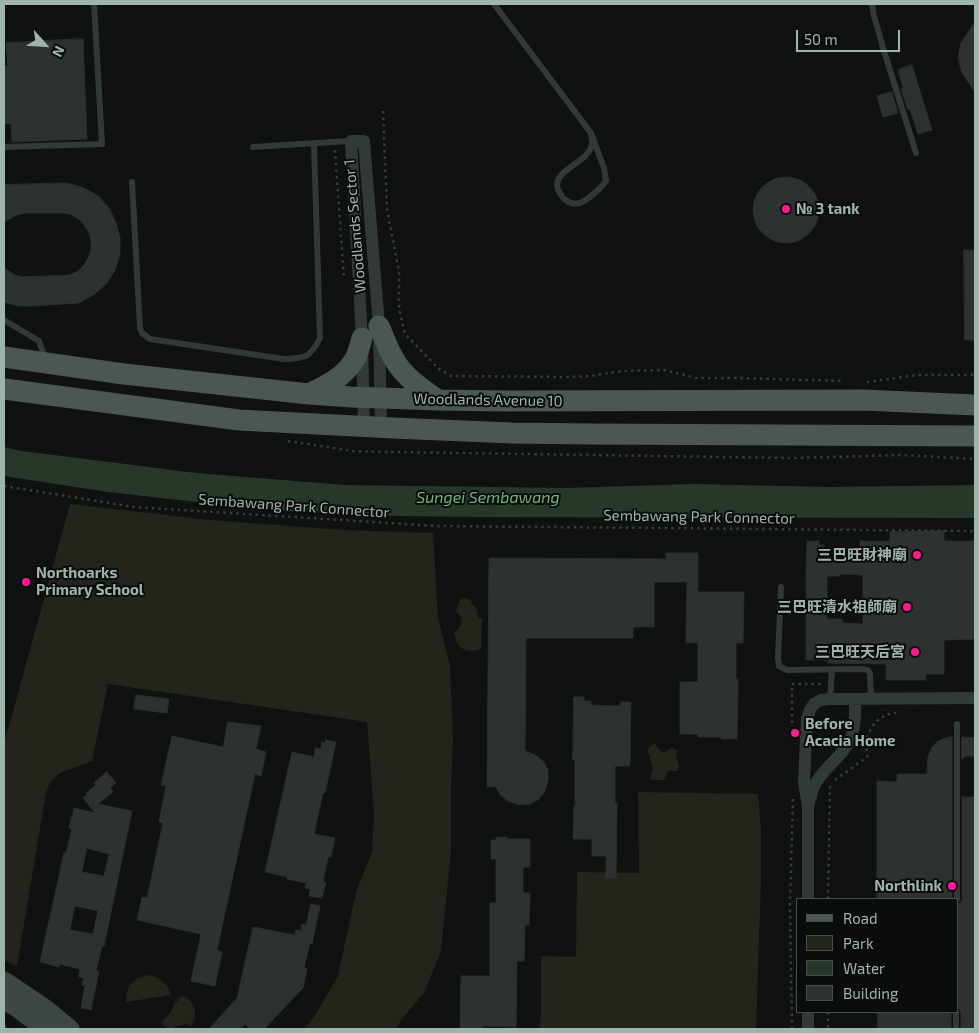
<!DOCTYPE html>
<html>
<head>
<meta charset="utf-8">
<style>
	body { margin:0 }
	#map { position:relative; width:979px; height:1033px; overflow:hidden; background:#101111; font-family:"Exo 2",sans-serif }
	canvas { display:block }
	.frame { position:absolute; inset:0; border:5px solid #9fb4aa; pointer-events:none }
	.legend { position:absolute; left:796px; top:898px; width:162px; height:115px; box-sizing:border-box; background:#0b0c0c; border:1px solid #464f4b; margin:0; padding:6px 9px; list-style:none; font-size:15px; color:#9fb4aa }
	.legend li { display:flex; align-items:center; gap:10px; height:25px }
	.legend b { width:25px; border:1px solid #464f4b }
	.north { position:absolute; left:20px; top:20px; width:50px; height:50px; -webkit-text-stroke:4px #0b0c0c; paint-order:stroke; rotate:116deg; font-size:14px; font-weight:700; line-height:20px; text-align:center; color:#9fb4aa }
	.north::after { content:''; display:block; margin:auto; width:18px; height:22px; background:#9fb4aa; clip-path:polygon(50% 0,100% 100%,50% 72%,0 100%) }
	.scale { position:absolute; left:796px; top:30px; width:104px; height:22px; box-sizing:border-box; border:2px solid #9fb4aa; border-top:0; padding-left:6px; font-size:15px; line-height:18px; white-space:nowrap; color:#9fb4aa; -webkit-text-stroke:4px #0b0c0c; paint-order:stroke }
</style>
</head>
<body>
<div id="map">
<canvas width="979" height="1033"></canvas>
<div class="frame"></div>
<ul class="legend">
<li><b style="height:6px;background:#4c5652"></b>Road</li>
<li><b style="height:14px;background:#24241c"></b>Park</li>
<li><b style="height:14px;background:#27382b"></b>Water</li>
<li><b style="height:14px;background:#2d3130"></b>Building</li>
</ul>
<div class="north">N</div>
<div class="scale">50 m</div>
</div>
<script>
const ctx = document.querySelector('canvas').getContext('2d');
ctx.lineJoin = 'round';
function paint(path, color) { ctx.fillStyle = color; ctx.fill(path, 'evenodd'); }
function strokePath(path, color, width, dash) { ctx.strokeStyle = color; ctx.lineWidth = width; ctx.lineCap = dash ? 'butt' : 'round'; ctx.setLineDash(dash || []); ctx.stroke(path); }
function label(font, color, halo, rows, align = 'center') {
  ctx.font = font + ' "Exo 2","Noto Sans SC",sans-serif'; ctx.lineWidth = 4; ctx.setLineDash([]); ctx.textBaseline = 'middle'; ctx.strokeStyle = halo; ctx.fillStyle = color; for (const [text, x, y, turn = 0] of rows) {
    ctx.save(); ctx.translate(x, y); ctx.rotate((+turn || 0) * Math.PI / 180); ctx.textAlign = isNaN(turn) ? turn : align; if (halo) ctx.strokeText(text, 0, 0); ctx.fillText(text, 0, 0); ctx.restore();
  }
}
paint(new Path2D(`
	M70,504L210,520L344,530L433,533L438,617L450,666L453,740L451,785V851L441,951L424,993L401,1020L396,1029H305L317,1012L338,976L351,915L357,889L372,853L374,813L367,722L108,684L92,761L60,773L50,782L46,793L17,966L4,960V744Z
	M464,598L471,600L472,604L477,609L478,616L479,618H482L481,649C466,654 456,649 454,632C463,627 464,618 456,611C458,606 458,599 464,598Z
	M656,743V746L662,752H665L672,748L678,751L676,754L679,767L677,771H668L664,780H650C653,767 654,772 650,760C649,752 652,758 647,752C649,747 651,745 656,743Z
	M638,792L758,794L761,830V882L756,1029H539L541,1018V956L576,957L577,872L639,873Z
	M149,975C161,978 167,983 171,995L126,1002C126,985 133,978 149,975Z
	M185,996C196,1004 199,1016 190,1027L186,1023L183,1025L175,1026V1029L166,1028L161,1022C168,1017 172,1011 175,1002L178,1001L180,997Z`), '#24241c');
paint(new Path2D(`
	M4,447L22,451L196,473L345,485L565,488L694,484L830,487L975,485V518L474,517L401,516L267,510L108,492L4,476Z`), '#27382b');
const building = new Path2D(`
	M975,22V92L962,73L958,58L961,43Z
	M83,39L87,139L12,142L11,124H4V66H8L6,43Z
	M912,65L932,130L918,134L910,109L908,110L901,89L903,88L898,70Z
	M892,92L898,113L883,117L877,96Z
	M753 210a33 33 0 1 1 66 0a33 33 0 1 1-66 0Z
	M68,183L84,188L98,196L109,208L116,223L120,238V254L115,270L107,283L95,294L79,303L32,306H18L4,302V268L15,275L23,277L70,275L78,271L84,265L88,258L91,250V241L89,233L85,226L79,219L72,215L64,213H25L17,215L4,222V185Z
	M964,250H975V340H965Z
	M944,531V541H975V628H974V639L944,640V674H926V680H886V664L828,663V660H806V575L807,541H819V545H824V559H860V541H890V532ZM840,574L863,575V624L842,623V619H827V576H840Z
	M666,553H698V592H744L743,643H736V679H738L737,739H721V737H698V734H680V682H698V643H686L687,582H654V627H633V638H526L525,751L535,755L543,761L548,770V781L545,791L539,799L530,804L520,805L508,801L501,796L496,787H487L489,558L666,559Z
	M136,695L169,699L167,713L134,709Z
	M574,697H584V701H591V705L620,706L621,702H631L630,766H615V803H617L616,878H606V856H592V839H573L574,806H575V760H573Z
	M228,722L261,726L256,749L266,752L261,776L255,774L217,950L222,952L215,986L191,981L201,934L137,920L142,897L147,898L163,823L159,822L166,786L161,785L172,736L223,747Z
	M952,737V899H877V781L897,782V774H927L928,757L932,747L938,741L946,738Z
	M962,737L975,738V756H966L962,759Z
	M326,740L336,742L325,793H323L314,834L335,838L331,857H328L323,882H326L322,898L309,896L310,889L305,888L306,883L287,879V877L265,872L292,752L314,757L315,748L321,749L322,742L325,743Z
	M107,772L116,783L110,788L113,792L98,804L132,811L104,946H102L96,971H99L91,1010L81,1008L85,985H82L84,978L79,977L80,969L59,964V967L40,962L64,853H66L72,829L69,828L74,808L95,813L83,798L87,795L86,793L96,785L94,783ZM87,848L109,854L104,876L82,872ZM75,906L98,911L93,934L70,930Z
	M962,796V797H975V1029H961V1012L958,1007V904L961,902L962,899Z
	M496,837H507V839H530V867H523V893H530L529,925H525L524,961H517L516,1027L483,1026V1029H460L461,976H490V903H496V859H491V840H496Z
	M311,904L320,906L312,944L310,943L304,968L307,969L303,988L264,1029H251L245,1024L240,1029H209L237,998L253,927L295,935L296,930L301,931L302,924L306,925Z
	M878,1012H951V1029H878Z`);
paint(building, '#2d3130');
strokePath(building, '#2a2e2d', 1);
strokePath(new Path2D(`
	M383,111L387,210L399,271V309L405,334L439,369L451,376L567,377L591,376L622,371L664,370L696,378H740L844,381
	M335,150L344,279
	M867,382L918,375H975
	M288,441L353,451L392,452L791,458L903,455L975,459
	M4,486L134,507L437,526L975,531
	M792,723V684H823
	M835,780L867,757C867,750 866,742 868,735C873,722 882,714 896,713
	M828,899L830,786
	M828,1012V1029
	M4,1026L9,1029
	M792,1029L790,903L793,798`), '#363e3a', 2.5, [2.5, 4]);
strokePath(new Path2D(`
	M494,4L591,133L604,168L606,181C601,188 587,201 579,203C574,205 568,202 564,199C561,195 557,190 557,185C558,168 589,162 592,144C593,141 591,136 591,133
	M872,4L874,16L884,51L916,153
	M4,147L102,144L94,4
	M253,147L351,141
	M132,182L140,328L142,333L150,339L284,359C305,358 310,358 320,338L314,144
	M4,320L39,341L45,358
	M781,587L778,657L779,666L787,670L862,669L868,670L870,674L871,699
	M830,699L832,669
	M957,899V724
	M956,1029V1012`), '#323a37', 6);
strokePath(new Path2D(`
	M364,427L362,338L351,141H364L379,326L381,428
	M809,803C811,796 813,787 817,781C827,765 844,755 851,738C856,725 855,712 855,699
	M808,899V806L804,782L807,718L811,708L815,703L821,700L830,699L975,698
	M808,1029V1012`), '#323a37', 12);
strokePath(new Path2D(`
	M4,981L47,1010L70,1029
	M4,1000L16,1007L45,1029`), '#3e4743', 19);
strokePath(new Path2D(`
	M379,326C384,337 388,349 394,359C404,377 422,389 438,400
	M4,357L124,374L309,394L351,397L438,400L506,401L863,400L975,405
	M4,389L239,420L393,428L512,433L590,434L975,436
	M309,394C329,384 345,377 356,357C359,351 360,344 362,338`), '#4c5652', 21);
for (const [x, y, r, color] of [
	[786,209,5,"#ff1a93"],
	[917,555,5,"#ff1a93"],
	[26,582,5,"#ff1a93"],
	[907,607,5,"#ff1a93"],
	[915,652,5,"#ff1a93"],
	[795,733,5,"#ff1a93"],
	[952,886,5,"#ff1a93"]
]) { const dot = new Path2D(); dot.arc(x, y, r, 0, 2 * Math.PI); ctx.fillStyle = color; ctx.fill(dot); strokePath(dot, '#0b0c0c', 2); }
label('bold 15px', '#9fb4aa', '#0b0c0c', [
	["№ 3 tank",796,209,"left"],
	["三巴旺財神廟",907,555],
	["Northoarks",36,573,"left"],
	["Primary School",36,590,"left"],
	["三巴旺清水祖師廟",897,607],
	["三巴旺天后宮",905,652],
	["Before",805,724,"left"],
	["Acacia Home",805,741,"left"],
	["Northlink",942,886]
], 'right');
label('15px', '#9fb4aa', '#0b0c0c', [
	["Woodlands Sector 1",355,226,-95],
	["Woodlands Avenue 10",488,400,1],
	["Sembawang Park Connector",294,506,4],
	["Sembawang Park Connector",699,517,1]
]);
label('italic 16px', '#72b384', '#0b0c0c', [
	["Sungei Sembawang",488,498]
]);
</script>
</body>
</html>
